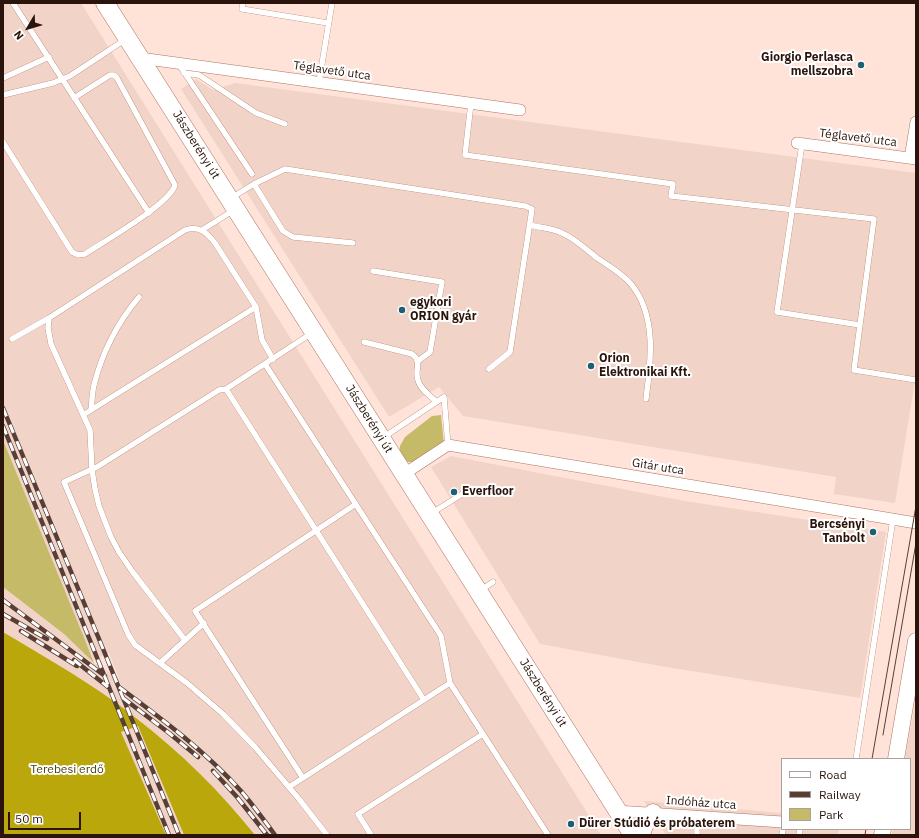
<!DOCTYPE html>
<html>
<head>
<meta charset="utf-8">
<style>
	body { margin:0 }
	#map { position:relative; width:919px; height:838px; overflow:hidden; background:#ffe3d9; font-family:"IBM Plex Sans",sans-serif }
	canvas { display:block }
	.frame { position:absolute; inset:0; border:4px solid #2b140b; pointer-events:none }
	.legend { position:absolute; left:781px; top:758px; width:130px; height:72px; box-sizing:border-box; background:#fff; border:1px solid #aaa19d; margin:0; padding:5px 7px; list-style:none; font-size:12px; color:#2b140b }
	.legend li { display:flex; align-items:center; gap:8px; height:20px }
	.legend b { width:20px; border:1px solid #aaa19d }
	.north { position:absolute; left:8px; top:8px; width:40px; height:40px; -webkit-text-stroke:3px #fff; paint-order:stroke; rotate:232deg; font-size:11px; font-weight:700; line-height:16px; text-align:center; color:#2b140b }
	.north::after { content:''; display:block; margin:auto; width:14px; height:18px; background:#2b140b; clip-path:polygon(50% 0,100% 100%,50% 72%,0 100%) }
	.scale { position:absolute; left:8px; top:812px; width:73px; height:18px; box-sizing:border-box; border:2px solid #2b140b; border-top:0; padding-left:5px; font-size:12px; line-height:14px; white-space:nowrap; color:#2b140b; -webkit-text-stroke:3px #fff; paint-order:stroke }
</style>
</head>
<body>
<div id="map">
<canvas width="919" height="838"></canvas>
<div class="frame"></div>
<ul class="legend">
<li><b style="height:5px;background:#fff"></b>Road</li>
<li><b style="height:5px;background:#573f36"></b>Railway</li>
<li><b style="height:11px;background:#c5ba68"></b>Park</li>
</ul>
<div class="north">N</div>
<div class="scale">50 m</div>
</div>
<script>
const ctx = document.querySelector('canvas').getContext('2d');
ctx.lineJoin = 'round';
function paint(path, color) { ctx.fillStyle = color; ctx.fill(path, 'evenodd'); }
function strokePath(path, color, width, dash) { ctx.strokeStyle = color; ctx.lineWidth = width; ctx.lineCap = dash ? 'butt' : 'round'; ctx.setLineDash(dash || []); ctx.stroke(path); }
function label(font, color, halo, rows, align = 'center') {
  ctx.font = font + ' "IBM Plex Sans",sans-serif'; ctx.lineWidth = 4; ctx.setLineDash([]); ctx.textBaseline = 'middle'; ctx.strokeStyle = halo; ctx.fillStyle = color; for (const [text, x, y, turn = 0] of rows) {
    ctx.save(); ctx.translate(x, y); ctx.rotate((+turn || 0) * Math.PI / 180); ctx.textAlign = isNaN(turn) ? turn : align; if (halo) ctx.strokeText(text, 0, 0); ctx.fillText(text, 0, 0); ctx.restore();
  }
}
paint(new Path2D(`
	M3,3H81L601,835H255L240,816L205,779L175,750L135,717L84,681L3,632V587L64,634L94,663L119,678L109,653L93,660L3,440Z
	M196,79L213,90L235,83L916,173V375L895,503L834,494L836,477L463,416L439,387L389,417L181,89Z
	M451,456L685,501L886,532L860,698L660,666L540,644L431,467Z
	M916,699V835H892L893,829H910V759H905Z
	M138,725L184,835H166L127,747L121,732Z
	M644,801L782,813V829H839L838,835H666Z`), '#f1d3c8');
paint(new Path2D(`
	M441,415L444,445L416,462H408L399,454L400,446L405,437L432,416Z
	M3,440L83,635L94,663L64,634L3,587Z`), '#c5ba68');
paint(new Path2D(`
	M3,632C48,659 95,685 136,718C180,752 220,791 255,835H184L138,726L121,732L166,835H3Z`), '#b9a70c');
const lane = new Path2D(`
	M13,3L149,213
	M243,3L242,9L328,23
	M178,63L252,174
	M184,73L199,75L256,113L285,124
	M3,78L49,57
	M319,82L332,3
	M3,95L53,83L70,76L126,39
	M471,103L465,155L673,184L671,196L874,219L854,370L916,380
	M3,142L72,252L78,255L85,254C103,242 170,204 175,185L117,78L114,75H110L74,98
	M802,144L777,312L860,325
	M254,184L283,231L293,237L353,243
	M231,198L254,184L285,169L525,206L532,209L510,352L489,369
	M530,225C540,228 553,228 562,233C574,238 587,250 597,258C609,266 622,273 631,284C657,315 651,362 646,399
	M202,230L234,210
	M373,271L442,282L430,352L418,361
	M49,318L48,328L51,344L90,430L92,470L95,489L99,506L111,537L119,552L132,571L185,640
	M312,333L226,389L219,390L97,467L64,482L128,634L135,645L187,683L223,714L255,747L299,799L327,835
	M12,339L49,318L185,230C199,225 207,233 215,243L256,307L262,340L273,359
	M364,342L412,354C423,362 414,370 418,380C420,389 430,396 437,402
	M265,364L441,636L450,683L548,835
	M226,389L424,700
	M91,410C92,402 92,393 94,385C102,353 118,322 139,297
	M83,415L256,307
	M384,437L444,397L448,445
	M432,513L470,489
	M481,590L493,582
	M160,663L204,623
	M856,759L893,519
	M303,778L195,611L356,504
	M289,787L450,683
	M371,835L358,814L483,734
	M697,835V816
	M782,835L783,829
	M799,835L800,829`);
const street = new Path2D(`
	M140,58L520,110
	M797,143L916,159
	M910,158L916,122
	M404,474L448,445L916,523
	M617,811L782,822`);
const secondary = new Path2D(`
	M896,759L916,641
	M882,835L883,829`);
const primary = new Path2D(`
	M105,3L633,835
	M641,835C643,826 646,820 653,813`);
strokePath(lane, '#b1755f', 6);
strokePath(street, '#b1755f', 12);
strokePath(secondary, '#b1755f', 17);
strokePath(primary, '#b1755f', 19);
strokePath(lane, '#fff', 5.5);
strokePath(street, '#fff', 11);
strokePath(secondary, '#fff', 16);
strokePath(primary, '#fff', 18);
strokePath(new Path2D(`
	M883,735L916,543
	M872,759L916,506
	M865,835L866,829`), '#573f36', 1);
const rail = new Path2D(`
	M3,408L99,639L179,835
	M3,426L169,835
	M3,600L105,676
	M3,614L47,639
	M21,631L77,666
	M74,660L108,687
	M119,687C162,719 205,751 241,791C253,805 264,820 275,835
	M123,698L169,733L198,757
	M213,771L237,797L267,835`);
strokePath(rail, '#573f36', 4.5);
strokePath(rail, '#fff', 3, [9]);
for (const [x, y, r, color] of [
	[861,65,4,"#1d6073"],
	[402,310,4,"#1d6073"],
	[591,366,4,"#1d6073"],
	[454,492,4,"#1d6073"],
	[873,532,4,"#1d6073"],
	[571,824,4,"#1d6073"]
]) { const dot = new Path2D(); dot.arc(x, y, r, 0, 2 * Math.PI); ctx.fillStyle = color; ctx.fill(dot); strokePath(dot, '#fff', 1.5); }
label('bold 12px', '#2b140b', '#fff', [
	["Giorgio Perlasca",853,58,"right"],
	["mellszobra",853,72,"right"],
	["egykori",410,303],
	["ORION gyár",410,317],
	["Orion",599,359],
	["Elektronikai Kft.",599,373],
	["Everfloor",462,492],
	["Bercsényi",865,525,"right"],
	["Tanbolt",865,539,"right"],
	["Dürer Stúdió és próbaterem",579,824]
], 'left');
label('12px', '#2b140b', '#fff', [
	["Téglavető utca",332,71,8],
	["Téglavető utca",858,138,7],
	["Jászberényi út",196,145,58],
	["Jászberényi út",369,419,58],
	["Gitár utca",658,467,9],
	["Jászberényi út",543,693,58],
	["Indóház utca",701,803,4]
]);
label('12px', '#4a420c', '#fff', [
	["Terebesi erdő",67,770]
]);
</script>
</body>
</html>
